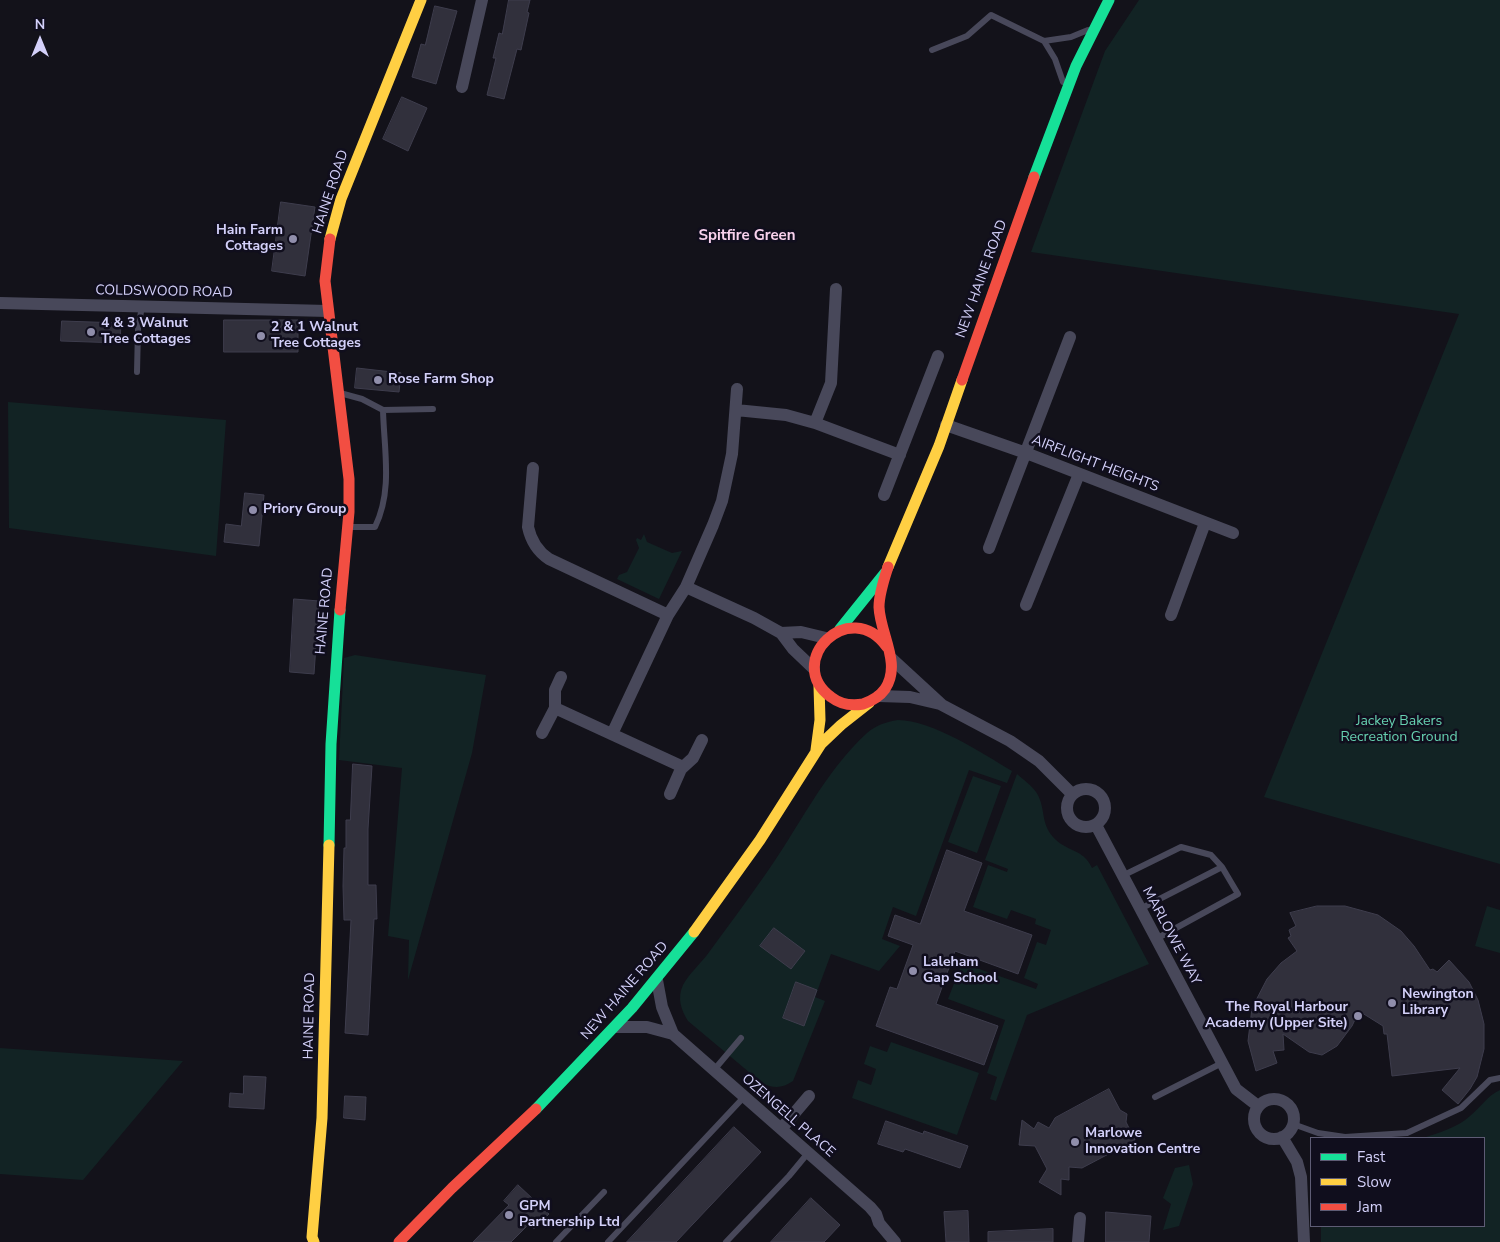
<!DOCTYPE html>
<html>
<head>
<meta charset="utf-8">
<style>
	body { margin:0 }
	#map { position:relative; width:1500px; height:1242px; overflow:hidden; background:#13121a; font-family:"Nunito Sans",sans-serif }
	canvas { display:block }
	.legend { position:absolute; left:1310px; top:1137px; width:175px; height:90px; box-sizing:border-box; background:#100e1d; border:1px solid #5e5c75; margin:0; padding:6px 9px; list-style:none; font-size:15px; color:#d3d0f9 }
	.legend li { display:flex; align-items:center; gap:10px; height:25px }
	.legend b { width:25px; border:1px solid #5e5c75 }
	.north { position:absolute; left:15px; top:15px; width:50px; height:50px; -webkit-text-stroke:4px #100e1d; paint-order:stroke; rotate:0deg; font-size:14px; font-weight:700; line-height:20px; text-align:center; color:#d3d0f9 }
	.north::after { content:''; display:block; margin:auto; width:18px; height:22px; background:#d3d0f9; clip-path:polygon(50% 0,100% 100%,50% 72%,0 100%) }
</style>
</head>
<body>
<div id="map">
<canvas width="1500" height="1242"></canvas>
<ul class="legend">
<li><b style="height:6px;background:#16e098"></b>Fast</li>
<li><b style="height:6px;background:#ffcf43"></b>Slow</li>
<li><b style="height:6px;background:#f24e42"></b>Jam</li>
</ul>
<div class="north">N</div>
</div>
<script>
const ctx = document.querySelector('canvas').getContext('2d');
ctx.lineJoin = 'round';
function paint(path, color) { ctx.fillStyle = color; ctx.fill(path, 'evenodd'); }
function strokePath(path, color, width, dash) { ctx.strokeStyle = color; ctx.lineWidth = width; ctx.lineCap = dash ? 'butt' : 'round'; ctx.setLineDash(dash || []); ctx.stroke(path); }
function label(font, color, halo, rows, align = 'center') {
  ctx.font = font + ' "Nunito Sans",sans-serif'; ctx.lineWidth = 5; ctx.setLineDash([]); ctx.textBaseline = 'middle'; ctx.strokeStyle = halo; ctx.fillStyle = color; for (const [text, x, y, turn = 0] of rows) {
    ctx.save(); ctx.translate(x, y); ctx.rotate((+turn || 0) * Math.PI / 180); ctx.textAlign = isNaN(turn) ? turn : align; if (halo) ctx.strokeText(text, 0, 0); ctx.fillText(text, 0, 0); ctx.restore();
  }
}
paint(new Path2D(`
	M1139,0H1500V864L1264,797L1459,314L1031,252L1105,51Z
	M8,402L226,420L216,556L9,528Z
	M644,534L647,542L672,553L682,551L659,599L617,579L619,575L627,572L639,548L636,540L637,538L641,540Z
	M355,655L486,675L472,753L408,980L409,940L388,936L402,768L339,760L344,658Z
	M898,720C932,720 982,753 1012,771L1007,783L969,770L916,916L893,907L882,939L900,946L879,971L831,954L815,997L825,1001L793,1081C783,1088 774,1089 762,1083L688,1021C681,1010 677,998 683,985C689,974 699,965 707,955C726,929 746,902 765,875C798,829 824,772 867,733C876,725 886,722 898,720Z
	M1017,774C1025,781 1037,789 1040,800C1045,814 1042,824 1053,837C1066,852 1083,848 1092,868L1097,865L1149,964L1027,1015L996,1101L990,1099L997,1077L987,1073L1005,1020L948,999L962,963L1036,989L1038,984L1024,978L1037,942L1046,945L1051,930L1035,924L1036,919L1011,910L1007,919L973,907L988,865L1007,872L1008,869L985,860Z
	M973,776L1001,786L977,853L948,842Z
	M1487,906L1500,910V953L1475,946Z
	M891,1042L979,1073L957,1135L852,1098L858,1080L871,1085L876,1069L864,1064L870,1046L887,1052Z
	M0,1048L183,1061L83,1180L0,1174Z
	M1500,1090V1242H1321V1226H1484V1138H1423C1439,1133 1458,1127 1470,1116C1481,1107 1487,1096 1500,1090Z
	M1189,1165L1193,1184L1179,1226L1163,1230L1171,1204L1163,1198L1175,1168Z`), '#122324');
const building = new Path2D(`
	M509,0H530L527,12L529,13L521,50L517,49L504,99L487,95L496,58H493L499,33L502,34Z
	M435,6L457,11L436,84L412,77L421,44L425,45Z
	M402,97L427,108L408,151L383,139Z
	M281,202L315,207L305,276L272,271Z
	M224,320H298V352H224Z
	M62,321L121,323L120,343L61,341Z
	M357,368L401,373L399,392L355,388Z
	M245,493L264,495L259,546L224,542L226,524L241,526Z
	M294,599L319,601L314,674L290,672Z
	M353,764L372,766L368,829V885H376L377,919H374L368,1035L345,1033L351,920H344L343,886L344,848H346V820H350Z
	M947,850L982,863L964,911L1032,935L1018,974L955,951L936,1004L998,1026L984,1065L876,1026L890,987L897,989L913,945L888,936L895,915L920,924Z
	M1317,906H1345L1378,915L1401,931L1414,946L1430,970L1433,969L1437,972L1449,960L1469,982L1478,1000L1484,1024V1049L1477,1077L1470,1089L1458,1104L1442,1090L1460,1068L1392,1076L1387,1034H1384L1383,1026L1359,1011L1352,1026L1337,1046L1322,1055L1309,1052L1283,1034L1284,1050L1273,1051L1277,1063L1256,1071L1248,1041L1252,1008L1267,979L1281,963L1297,951L1288,938L1291,936L1289,930L1296,926L1290,913Z
	M774,928L805,951L791,969L760,946Z
	M796,982L817,990L804,1026L783,1018Z
	M244,1076L266,1077L264,1109L229,1107L230,1093L243,1094Z
	M1109,1089L1120,1110L1127,1114L1126,1122L1135,1140L1082,1168L1069,1167V1180L1061,1179V1195L1039,1182L1047,1169L1035,1146L1019,1145L1022,1120L1034,1129L1038,1122L1049,1128L1055,1118Z
	M345,1096L366,1097L365,1120L344,1118Z
	M886,1121L923,1134L924,1131L968,1146L960,1168L905,1149L903,1152L878,1144Z
	M734,1127L761,1152L676,1242H627Z
	M518,1185L549,1214L534,1229L529,1224L511,1242H473L509,1205L504,1201Z
	M811,1198L840,1225L824,1242H771Z
	M968,1211L969,1242H946L944,1212Z
	M1106,1212L1151,1216L1149,1242H1106Z
	M1053,1229V1242H988V1232Z`);
paint(building, '#31303c');
strokePath(building, '#3e3d4d', 1);
strokePath(new Path2D(`
	M1044,41L1055,59L1063,82
	M932,50L967,36L991,15L1044,41L1071,37L1088,30
	M137,372L138,329L142,306
	M340,393L362,399L383,410
	M349,527H375C393,490 384,450 383,410L433,409
	M1122,876L1181,847L1211,855L1222,867L1140,909
	M1156,939L1238,894L1222,867
	M714,1070L741,1038
	M1155,1097L1222,1063
	M1293,1124L1318,1133L1345,1137L1407,1133L1461,1108L1490,1080L1500,1078
	M556,1242L604,1192
	M608,1242L744,1097
	M726,1242L789,1176L808,1153`), '#48485a', 6);
strokePath(new Path2D(`
	M462,87L482,0
	M0,303L328,311
	M736,410L786,415L815,423L900,455
	M815,423L831,383L836,289
	M946,425L1026,453L1233,533
	M533,468L528,527C531,541 537,551 549,559L668,615
	M884,495L938,356
	M989,548L1070,337
	M686,587L754,618L781,633L793,649L814,669
	M1026,605L1079,474
	M1171,615L1205,523
	M781,633L801,632L826,638
	M892,659L942,705L1010,741L1039,761L1072,794
	M879,696L910,697L940,704
	M555,708L683,767
	M542,733L555,708V690L561,677
	M612,734L668,615L686,587L713,525L722,501L732,454L737,389
	M1067 808a19 19 0 1 1 38 0a19 19 0 1 1-38 0Z
	M670,794L681,769L693,758L702,740
	M1096,825L1236,1089L1258,1106
	M657,980L662,1007L673,1034L870,1207L876,1214L879,1223L895,1242
	M616,1027H647L673,1034
	M1254 1119a20 20 0 1 1 40 0a20 20 0 1 1-40 0Z
	M781,1129L809,1096
	M1282,1137L1297,1162L1301,1177L1304,1242
	M1078,1242L1080,1218`), '#48485a', 12);
strokePath(new Path2D(`
	M1034,177L1076,66L1109,0
	M840,629L885,573
	M329,845L331,744L340,610
	M536,1109L632,1008L694,932`), '#16e098', 11);
strokePath(new Path2D(`
	M330,239L341,199L421,0
	M888,567L939,446L962,380
	M816,750L820,720L819,686
	M694,932L760,840L821,744L841,725L869,703
	M314,1242L312,1237L322,1118L329,845`), '#ffcf43', 11);
strokePath(new Path2D(`
	M330,239L325,281L349,479V512L340,610
	M962,380L1034,177
	M887,647C850,595 783,662 831,697C840,704 852,706 863,704C872,701 880,696 885,689C902,664 880,634 879,607C879,594 884,579 888,567
	M399,1242L452,1188L536,1109`), '#f24e42', 11);
for (const [x, y, r, color] of [
	[293,239,5,"#908eab"],
	[91,332,5,"#908eab"],
	[261,336,5,"#908eab"],
	[378,380,5,"#908eab"],
	[253,510,5,"#908eab"],
	[913,971,5,"#908eab"],
	[1392,1003,5,"#908eab"],
	[1358,1016,5,"#908eab"],
	[1075,1142,5,"#908eab"],
	[509,1215,5,"#908eab"]
]) { const dot = new Path2D(); dot.arc(x, y, r, 0, 2 * Math.PI); ctx.fillStyle = color; ctx.fill(dot); strokePath(dot, '#100e1d', 2); }
label('14px', '#d3d0f9', '#100e1d', [
	["HAINE ROAD",331,192,-72],
	["NEW HAINE ROAD",982,279,-70],
	["COLDSWOOD ROAD",164,292,1],
	["AIRFLIGHT HEIGHTS",1095,464,21],
	["HAINE ROAD",325,611,-85],
	["MARLOWE WAY",1171,936,62],
	["NEW HAINE ROAD",625,991,-49],
	["HAINE ROAD",310,1016,-89],
	["OZENGELL PLACE",788,1116,41]
]);
label('bold 14px', '#d3d0f9', '#100e1d', [
	["Hain Farm",283,231,"right"],
	["Cottages",283,247,"right"],
	["4 & 3 Walnut",101,324],
	["Tree Cottages",101,340],
	["2 & 1 Walnut",271,328],
	["Tree Cottages",271,344],
	["Rose Farm Shop",388,380],
	["Priory Group",263,510],
	["Laleham",923,963],
	["Gap School",923,979],
	["Newington",1402,995],
	["Library",1402,1011],
	["The Royal Harbour",1348,1008,"right"],
	["Academy (Upper Site)",1348,1024,"right"],
	["Marlowe",1085,1134],
	["Innovation Centre",1085,1150],
	["GPM",519,1207],
	["Partnership Ltd",519,1223]
], 'left');
label('14px', '#66d0b0', '#100e1d', [
	["Jackey Bakers",1399,722],
	["Recreation Ground",1399,738]
]);
label('bold 15px', '#f9d2ed', '#100e1d', [
	["Spitfire Green",747,236]
]);
</script>
</body>
</html>
